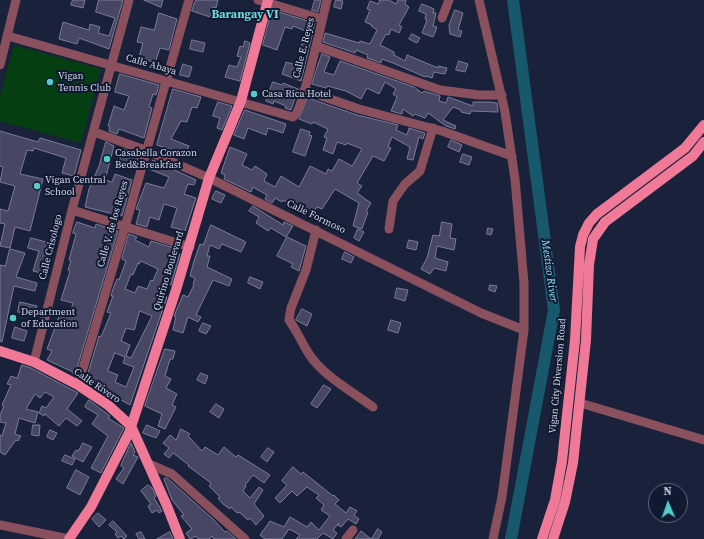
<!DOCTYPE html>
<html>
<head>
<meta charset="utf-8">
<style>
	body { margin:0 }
	#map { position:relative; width:704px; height:539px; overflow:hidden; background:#1a223b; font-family:"Source Serif 4",serif }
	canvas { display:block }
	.north { position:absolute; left:648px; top:483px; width:40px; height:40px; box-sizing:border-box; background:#111930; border:1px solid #5d6579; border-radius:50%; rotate:358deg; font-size:11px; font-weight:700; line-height:16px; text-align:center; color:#cfd6e6 }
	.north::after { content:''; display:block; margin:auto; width:14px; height:18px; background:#52cdce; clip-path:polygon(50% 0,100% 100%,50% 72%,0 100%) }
</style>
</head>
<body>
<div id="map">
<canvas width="704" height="539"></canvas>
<div class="north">N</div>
</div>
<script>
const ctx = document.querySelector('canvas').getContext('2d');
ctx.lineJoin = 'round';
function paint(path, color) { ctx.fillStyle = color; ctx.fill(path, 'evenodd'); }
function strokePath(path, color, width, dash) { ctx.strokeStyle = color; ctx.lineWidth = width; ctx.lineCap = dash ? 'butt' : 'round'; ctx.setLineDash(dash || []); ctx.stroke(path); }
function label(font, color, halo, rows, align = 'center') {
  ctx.font = font + ' "Source Serif 4",serif'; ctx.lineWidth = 4; ctx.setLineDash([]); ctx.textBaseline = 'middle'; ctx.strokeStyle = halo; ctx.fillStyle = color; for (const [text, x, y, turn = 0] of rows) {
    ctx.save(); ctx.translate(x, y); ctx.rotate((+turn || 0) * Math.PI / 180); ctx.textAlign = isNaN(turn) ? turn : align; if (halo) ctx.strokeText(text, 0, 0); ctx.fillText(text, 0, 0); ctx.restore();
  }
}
paint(new Path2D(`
	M14,45L101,69L81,143L0,121V95Z`), '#053e10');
strokePath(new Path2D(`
	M511,539L554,310L513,0`), '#18586c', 12);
const building = new Path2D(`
	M73,0H85L83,8L71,5Z
	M99,0H123L109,49L79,38L77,44L59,39L63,22L89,30L90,24L100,27L98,33L109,36L115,18L96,12Z
	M144,0H163L161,7Z
	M196,0H218L216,8L213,7L210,17L192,11Z
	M315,0H321L318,12L312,10Z
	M336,0L343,1L341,9L334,7Z
	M380,0H389L396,4L398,0H406L405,4L409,7L399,25L402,27L399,33L391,29L389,35L386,34L380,45L394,52V55L405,61L407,55L438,68V66L447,68L445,74L434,72L432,78L426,76L425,77L393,63L382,59L381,63L367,58L368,55L356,50L355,53L323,42L325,33L359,43L360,41L370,44L377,30L371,26L372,25L365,22L370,10L367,9L370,1L378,4Z
	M422,4L434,9L433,13H436L433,26L437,27L433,37L422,33L427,20L425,19L426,14L419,11Z
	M272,10L315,23L301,81L282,74L286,62L300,66L304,53L299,52L303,40L305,41L308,32L293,26L292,29L285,27L277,50L263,45Z
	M455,10L463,13L458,30L462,31L460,37L450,34L449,26Z
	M159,13L177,19L169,50L160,48L155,63L139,57L143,43L137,42L141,27L154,30Z
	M412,34L420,38L417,43L409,39Z
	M192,40L205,43L203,52L190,49Z
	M245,41L250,43L240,81L225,77L229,65L237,67L241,57L237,56L240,46L243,47Z
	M322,54L330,57L324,72L334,75L340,61L414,87L422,93L424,91L440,96L439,101L446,103L448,97L473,106V102H489L497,103L498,112L471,111L470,114L461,112V110L453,107L443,120L456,126L455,129L446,126L428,113L425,118L415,114L413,116L403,109L402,114L391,111L397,97L393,94L396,89L385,82L379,94L367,88L361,99L346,91L327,86L326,88L312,84Z
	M459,61L468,64L465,72L456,70Z
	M183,64L192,67L189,77L180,75Z
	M120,74L159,85L156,95L153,94L149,107L152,108L144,138L119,129L117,134L109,131L110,127L108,126L114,106L124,110L129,96L115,92Z
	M273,82L282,85L283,83L298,89L291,110L285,108L286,106L274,101L273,104L266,101Z
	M173,89L201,97L197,108L192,107L187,122L181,121L171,139L189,146L185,155L157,145Z
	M308,98L357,115L398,125L396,130L407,135L409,128L425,133L423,139L419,137L413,160L407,159L410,147L392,137L388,147L391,148L384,161L373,156L357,183L362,186L357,193L371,203L366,211L368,212L362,229L353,226L359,203L335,189L322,209L317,207L311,216L283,200L282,202L275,198L272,203L265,199L267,195L253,187L251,192L224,179L225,175L221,173L230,147L247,154L242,165L252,170L255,166L267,174L264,181L275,187L281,176L299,187L310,166L326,174L328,169L332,171L339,159L352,166L362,149L347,143L346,145L337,142L333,154L323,150L327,138L324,137L328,129L313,122L312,124L299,119Z
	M218,102L232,106L222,130L217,128L220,118L213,116Z
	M245,110L286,124L283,133L268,128L266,135L248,128L244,139L234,135Z
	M301,129L310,132L309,135L312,136L305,156L293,152Z
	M0,131L38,142L40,138L81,150L74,176L62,173L66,158L34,148L33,151L27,150L20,174L43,179L30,231L15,227L10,248L0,246L5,224L0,223V209L8,211L15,186L0,182L3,167L0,166Z
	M451,140L462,145L459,152L448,147Z
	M106,142L114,146L105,180L112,182L115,174L132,180L122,216L85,207L89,189L99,166Z
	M124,149L139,154L137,162L130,160L128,167L119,163Z
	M463,154L472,157L469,165L460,162Z
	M153,160L196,180L194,185L188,184L184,194L196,198L185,231L171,227L177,208L164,204L159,220L150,217L147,227L136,224L140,210L136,209L146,183L164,188L169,177L149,169Z
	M216,191L225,195L221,203L212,199Z
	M253,206L283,225L284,222L293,226L286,237L271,228L268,231L256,223L259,217L249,211Z
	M77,222L95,228L96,224L118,231L75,375L73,374V372L47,360L52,351L47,349L61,311L70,315L73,303L61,300L70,271L68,270L71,261L69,260L76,234L73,233Z
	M442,222L452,224L450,238L456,239L454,250L437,246L435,258L448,262L446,271L434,268L430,274L421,269L427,258L433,235L439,236Z
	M211,225L246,242L241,252L222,244L219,249L210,245L207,256H210L207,267L232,279L229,286L213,280L196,315L201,317L198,322L188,317L183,333L173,330L176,316H174L183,295L188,297L194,285H193L195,278L190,276L194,261L200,244L203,245Z
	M488,228L493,229L491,235L487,234Z
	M358,229L364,232L359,241L354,238Z
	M129,234L137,237L135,240L149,247L151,241L174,248L173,252L180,254L171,285L168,284L163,295L167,297L130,405L112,395L103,389L104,388L86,380L99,336L101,337L111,313L107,312L113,296H111L113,289L117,279L119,280L126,261L122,259ZM141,261L158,269L153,281L151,280L147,289L138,286L135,293L125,289L131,274L133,275L138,263L139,264ZM140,311L152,316L131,358L126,356L130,345L121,341L126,328L134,330ZM115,353L125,357L123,363L134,367L126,387L115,382L118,375L108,371Z
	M287,237L306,246L299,271L291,267L293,264L277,256Z
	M31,238L50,243L47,255L50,256L45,274L33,271L39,251L28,248Z
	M409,240L418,242L416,250L407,248Z
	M10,249L25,253L16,277L37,283L35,291L14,286L2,342L0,341V265L5,266Z
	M345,252L354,257L351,263L342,259Z
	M250,277L263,282L260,289L248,283Z
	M490,285L497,286L495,292L489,290Z
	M397,288L408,290L405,301L395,298Z
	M20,302L37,306L34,316L18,312Z
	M302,309L312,314L307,326L296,320Z
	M391,320L401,323L398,333L388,330Z
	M203,323L211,326L206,334L199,331Z
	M15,327L27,331L24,341L12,338Z
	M165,349L175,351L173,359H170L165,376L171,379L166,388L177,394L172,405L176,407L165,429L158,426L162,414L145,406Z
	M22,365L31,368L78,393L67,409L82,421L77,426L66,418L59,426L45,414L44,416L39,413L42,406L46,408L54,397L45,392L40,398L35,394L26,409L38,412L35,423L19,418L15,434L21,436L18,441L16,440L5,455L0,452V435L2,436L6,423L0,422V415L4,406L2,405L11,385L7,384L11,376L17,378Z
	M201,373L208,376L205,384L197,380Z
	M324,385L331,389L317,408L311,404Z
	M89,400L110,416L108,418L124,428L101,473L91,468L108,436L92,424L98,415L85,407Z
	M216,404L224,409L219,418L210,412Z
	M33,425H40L39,436L32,435Z
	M147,425L160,431L156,438L143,433Z
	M181,429L190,434L188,436L202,451L205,447L218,455L224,447L236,457L238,455L270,475L264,483L253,475L245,485L246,486L243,491L250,498L259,487L263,490L254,504L264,516L256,525L250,518L248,520L239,512L237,513L231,507L230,509L223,504L218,498L220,497L209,486L211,483L188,466L189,465L173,453L169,458L164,454L169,448L163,443L170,435L176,440Z
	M50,430L57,433L53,440L47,437Z
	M83,443L92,447L83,462L72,456L76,450L78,451Z
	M131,443L135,452L133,455L138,457L123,484L116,479L124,468L121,466Z
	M268,448L274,452L267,462L261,457Z
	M65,455L75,459L72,465L62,461Z
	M293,467L301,474L303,472L333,496L334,495L339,500L335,504L346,513L350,507L357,511L354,515L359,519L356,524L348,519L341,527L338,525L339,523L333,530L337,533L333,539L323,533L317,539H296L300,535L289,529L282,539H265L260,535L270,521L284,527L290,517L307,527L311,522L319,530L330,516L321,510L324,505L316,498L319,495L307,487L297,496L292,491L280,503L275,498L287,485L282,481Z
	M76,470L89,477L80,495L67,488Z
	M167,478L213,519L225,532L227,531L236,539H214L212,536L209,539H198L196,536L190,539L186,533L192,529L181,516L184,515L172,500L164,479Z
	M148,485L152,488L156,496L154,498L162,511L159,513L157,510L152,513L148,506L151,504L141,491Z
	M98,513L106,520L99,527L92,519Z
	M113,521L127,536L124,539L121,536L118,538L115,534L117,532L109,525Z
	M378,529L382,532L378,539H355L361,531L371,539Z
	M141,532L145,539H139L136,534Z
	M170,532L173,539H157Z`);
paint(building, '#474764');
strokePath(building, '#7a7b9a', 1);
strokePath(new Path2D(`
	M258,0L322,19
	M479,0L505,112L515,179L524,283V330L502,497L493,539
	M442,18L449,0
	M8,36L293,117C302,113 323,16 327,0
	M316,46L440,90L479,95H502
	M0,65L16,0
	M304,90L359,109L442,131L512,156
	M94,132L145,150L209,178L481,313L524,330
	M72,210L190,247
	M389,229L393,201L405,184L420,171L433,128
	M316,230L306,270L291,308L289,320C297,331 302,343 309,354C322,375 353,392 373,407
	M34,362L72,210L129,0
	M78,385L125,227L189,0
	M580,403L704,440
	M149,464L172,474L245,539
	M0,525L69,539
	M346,539L353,530`), '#8a505e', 9);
strokePath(new Path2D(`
	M0,351L34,362L78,385L108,405L131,426L167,506L180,539
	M69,539L91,507L129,433L176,290L209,178L241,101L268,0
	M542,539L555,500L562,461L575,340L580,247L583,235L589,223L597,214L685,148L704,125
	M553,539L565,502L573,463L586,340L589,265L593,239L605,222L693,156L704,142`), '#f07998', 10);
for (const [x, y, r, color] of [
	[50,82,4,"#52cdce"],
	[254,94,4,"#52cdce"],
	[107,159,4,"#52cdce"],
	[37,186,4,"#52cdce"],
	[13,318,4,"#52cdce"]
]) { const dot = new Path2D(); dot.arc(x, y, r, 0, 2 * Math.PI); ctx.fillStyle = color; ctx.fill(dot); strokePath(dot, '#111930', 1.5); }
label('10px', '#cfd6e6', '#111930', [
	["Calle E. Reyes",304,48,-76],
	["Calle Abaya",151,65,16],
	["Calle Formoso",316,217,26],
	["Calle V. de los Reyes",113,224,-74],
	["Calle Crisologo",51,247,-76],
	["Quirino Boulevard",169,271,-73],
	["Vigan City Diversion Road",558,376,-85],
	["Calle Rivero",97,386,34]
]);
label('10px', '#cfd6e6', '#111930', [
	["Vigan",58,76],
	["Tennis Club",58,88],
	["Casa Rica Hotel",262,94],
	["Casabella Corazon",115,153],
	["Bed&Breakfast",115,165],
	["Vigan Central",45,180],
	["School",45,192],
	["Department",21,312],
	["of Education",21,324]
], 'left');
label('italic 11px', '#92e2fe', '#111930', [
	["Mestizo River",549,271,82]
]);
label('bold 12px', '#6dd9da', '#111930', [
	["Barangay VI",245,15]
]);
</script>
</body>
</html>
